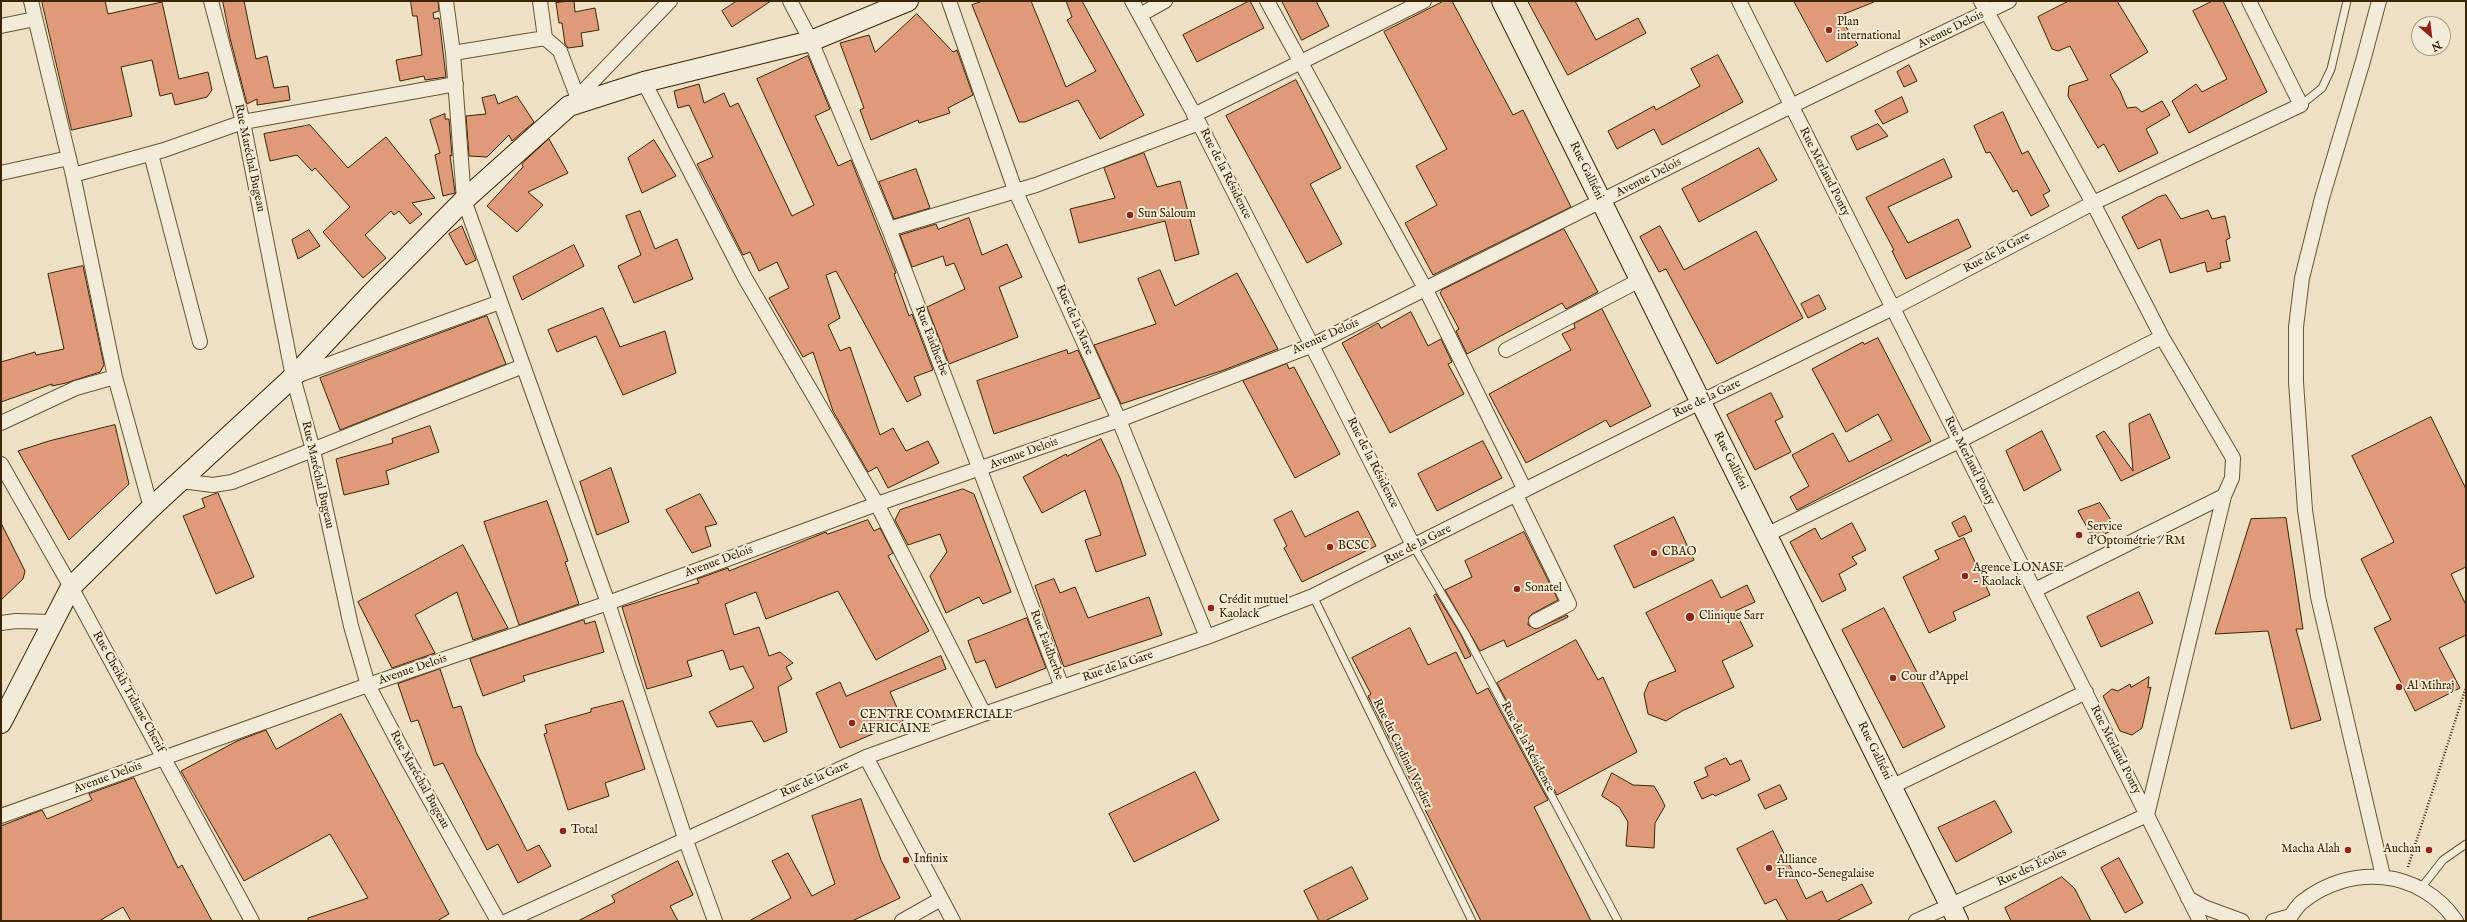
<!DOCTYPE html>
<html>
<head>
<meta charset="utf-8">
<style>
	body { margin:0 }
	#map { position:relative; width:2467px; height:922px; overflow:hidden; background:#ede0c4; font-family:"IM FELL English",serif }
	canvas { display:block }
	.frame { position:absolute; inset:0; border:2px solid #3b2401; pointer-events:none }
	.north { position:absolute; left:2411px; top:16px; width:40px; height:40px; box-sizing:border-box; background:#f3ebd9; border:1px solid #a99b83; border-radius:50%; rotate:152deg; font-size:11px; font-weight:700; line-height:16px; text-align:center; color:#3b2401 }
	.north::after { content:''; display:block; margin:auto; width:14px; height:18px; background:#8f2418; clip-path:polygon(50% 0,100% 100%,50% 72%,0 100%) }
</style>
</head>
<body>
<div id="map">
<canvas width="2467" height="922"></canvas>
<div class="frame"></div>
<div class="north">N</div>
</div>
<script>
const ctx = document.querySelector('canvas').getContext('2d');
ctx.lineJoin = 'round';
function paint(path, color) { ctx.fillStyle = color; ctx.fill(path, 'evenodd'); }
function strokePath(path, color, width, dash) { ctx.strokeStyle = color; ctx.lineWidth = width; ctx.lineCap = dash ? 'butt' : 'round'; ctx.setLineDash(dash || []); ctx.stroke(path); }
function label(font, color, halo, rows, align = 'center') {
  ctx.font = font + ' "IM FELL English",serif'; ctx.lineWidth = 4; ctx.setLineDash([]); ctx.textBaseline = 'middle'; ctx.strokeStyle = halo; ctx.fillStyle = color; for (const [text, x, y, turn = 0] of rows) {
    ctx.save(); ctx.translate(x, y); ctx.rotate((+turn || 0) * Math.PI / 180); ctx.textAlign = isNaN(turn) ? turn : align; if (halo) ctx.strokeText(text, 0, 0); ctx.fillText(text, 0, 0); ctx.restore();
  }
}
const building = new Path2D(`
	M42,1H105L108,14L162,2L179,79L208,72L212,90L207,97L175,105L172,93L160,96L152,60L121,67L132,116L72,130Z
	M223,1H244L256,59L267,56L274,88L288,86L290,100L257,105V99L247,104L230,38Z
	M411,1H438L439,11L433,13L434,19L439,18L446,77L425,80L424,76L400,81L396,60L422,55L417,16H413Z
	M574,1L575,12L595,8L599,30L581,33L583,46L568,48L565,44L562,23H559L556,3Z
	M737,1H771L732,27L722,11Z
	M983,1H1031L1066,87L1096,71L1067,20L1072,17L1066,1H1082L1144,115L1100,139L1078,100L1025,122H1019L972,5Z
	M1250,1L1264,28L1197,62L1183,35Z
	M1282,1H1316L1329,26L1302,40Z
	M1444,1H1452L1513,115L1523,110L1571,207L1433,275L1405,223L1437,205L1416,166L1447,149L1384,32Z
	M1528,1H1575L1596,40L1638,18L1646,33L1568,75Z
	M1794,1H1874V2L1839,16L1858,45L1827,62Z
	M2069,1H2117L2148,52L2110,75L2120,91L2127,108L2136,107L2142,112L2162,101L2170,115L2146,129L2158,153L2119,172L2104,144L2098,148L2068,96L2069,86L2088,80L2070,46L2058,51L2052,49L2038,17Z
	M2213,1H2223L2267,92L2189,133L2172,101L2196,84L2202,92L2227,79L2193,11Z
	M917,14L953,52L957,50L973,95L948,108L950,113L919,123L918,120L871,140L860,110L864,108L840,43L869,35L875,52Z
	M1718,55L1743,102L1662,145L1654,129L1617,149L1608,131L1654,106L1656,110L1700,86L1691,69Z
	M808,56L830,109L815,116L838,166L851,160L896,273L894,274L909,316L912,314L933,370L914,377L921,395L907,402L836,271L826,275L840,318L828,325L840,351L850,347L880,435L893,428L906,451L928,441L939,463L888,488L877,467L868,472L833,411L813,352L803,357L769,298L789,288L777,262L759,271L750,252L743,255L697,164L713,157L689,105L678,108L674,91L699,84L704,103L724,93L730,107L738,103L792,216L814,205L757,79Z
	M1909,65L1917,81L1904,87L1897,72Z
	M1296,80L1341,168L1310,184L1342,244L1307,263L1226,116Z
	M495,95L498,104L517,96L534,122L512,141L509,135L487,157L469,156L466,116L486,114L482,98Z
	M1902,97L1908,112L1883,124L1875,111Z
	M2003,112L2022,154L2028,151L2050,191L2043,195L2049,206L2031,216L2017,190L2013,192L1990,152L1986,153L1974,126Z
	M445,114V119H449L452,156L450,155L455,193L443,196L435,155L440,153L430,120Z
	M1878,124L1888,136L1857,150L1851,137Z
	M310,125L348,168L386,137L435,198L412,203L422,214L410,224L399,211L394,215L391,211L365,235L386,258L363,278L323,232L350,207L315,168L312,171L297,155L270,161L264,134Z
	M549,139L568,173L528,192L543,205L517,232L487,206L523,167L522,164Z
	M654,140L676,176L642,193L628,158Z
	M1759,148L1777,180L1699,222L1682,189Z
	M1144,153L1157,187L1180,181L1199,254L1175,261L1165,221L1079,243L1070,209L1115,198L1104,168Z
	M1944,159L1952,177L1888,207L1908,243L1958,219L1971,247L1906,279L1892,251L1894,250L1866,198Z
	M916,169L930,208L894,219L879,182Z
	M2166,195L2181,219L2208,210L2212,219L2225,216L2230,238L2226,240L2230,261L2220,263L2221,268L2207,272L2205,262L2170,273L2160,239L2138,249L2122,217L2158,197Z
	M640,211L655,249L677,239L693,279L634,303L618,266L641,255L626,216Z
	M969,218L982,255L1007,244L1022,277L999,287L1018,337L949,364L927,307L965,289L954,263L946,266L943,256L912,267L900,235L936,224L938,229Z
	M462,226L476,260L466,265L449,234Z
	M1660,226L1684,270L1756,231L1803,318L1717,364L1666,269L1659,272L1640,237Z
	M1564,229L1598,292L1566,309L1562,303L1467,354L1456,331L1459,329L1440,293L1442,290Z
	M309,230L320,246L298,259L292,240Z
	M574,245L584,266L522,300L513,277Z
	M83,266L104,365L100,372L66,383L52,386V384L1,402V362L35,352L36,355L64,349L48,274Z
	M1160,270L1175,306L1237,273L1278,349L1224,370L1121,404L1094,345L1156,324L1138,279Z
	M1819,295L1826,309L1808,318L1801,304Z
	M603,308L620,347L665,331L676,373L623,395L596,336L557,352L548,330Z
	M1602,309L1651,406L1610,427L1606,420L1526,463L1489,394L1571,350L1562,334L1575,328L1574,324Z
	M1411,312L1428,346L1441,339L1452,362L1448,364L1464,394L1390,433L1342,343L1378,323L1381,328Z
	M487,316L506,364L340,430L320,378Z
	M1878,338L1931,441L1797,510L1790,497L1809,486L1792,455L1833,433L1849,462L1892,440L1878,414L1846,432L1812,369L1863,342L1864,344Z
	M1067,350L1068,354L1078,350L1100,398L994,434L977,381Z
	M1287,364L1289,369L1294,367L1340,454L1295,478L1243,381Z
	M1771,393L1783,417L1775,421L1791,452L1755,470L1727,415Z
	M2150,414L2170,458L2121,481L2096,436L2104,431L2133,471L2129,424Z
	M2431,417L2466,489V567L2451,574L2466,605V635L2439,648L2460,688L2415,711L2374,628L2391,620L2361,559L2394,542L2352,456Z
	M115,425L129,484L69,540L18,451L49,441Z
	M430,426L439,452L386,471L389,484L344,495L336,459L393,443L392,439Z
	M2042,431L2061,470L2024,491L2006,451Z
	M1101,439L1120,478L1146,555L1096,572L1085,540L1101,535L1085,490L1042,513L1023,477L1066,454L1067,456Z
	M1483,441L1502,478L1437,511L1418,474Z
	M611,468L629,522L597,535L580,482Z
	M963,489L974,494L1011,592L983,604L979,597L946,613L930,576L947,552L940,534L908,545L895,520L900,510Z
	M218,493L254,577L216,594L183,516L205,507L202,499Z
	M700,494L717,524L705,527L711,546L692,553L666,510Z
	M547,501L568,561L565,562L579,604L519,625L484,522Z
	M2100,503L2111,520L2108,522L2114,529L2094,540L2078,511Z
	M1292,511L1305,537L1358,511L1376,546L1302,582L1284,548L1287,546L1274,520Z
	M1965,516L1972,531L1959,537L1952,523Z
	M1674,517L1694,560L1634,588L1614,546Z
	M2286,518L2303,629H2296L2321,720L2291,729L2268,631L2215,634L2251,519Z
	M868,520L874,531L880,528L893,553L888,556L929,631L876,660L838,591L766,619L756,592L725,604L734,635L759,627L769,656L780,652L793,663L786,667L792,679L778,687L787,732L764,742L752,721L717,727L709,712L754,688L743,666L730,670L723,650L687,661L692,676L647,689L622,607L699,583L697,579L728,568L729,571L826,532L827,534Z
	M1,523L25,571L23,579L1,600Z
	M1852,523L1866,550L1852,557L1857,564L1839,574L1846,590L1822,602L1790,542L1815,528L1821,539Z
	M1524,532L1558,600L1532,614L1529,617L1528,625L1536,629L1567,615L1568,617L1507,647L1504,640L1480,651L1445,590L1472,577L1465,561Z
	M1964,538L1990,595L1953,612L1956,620L1929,633L1903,577L1939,559L1935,551Z
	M463,545L508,628L473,640L457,592L415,615L435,653L392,668L358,602Z
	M1054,579L1060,593L1075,587L1088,618L1149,597L1162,635L1064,667L1035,586Z
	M1712,580L1721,598L1747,585L1755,602L1735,611L1753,646L1722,661L1734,687L1682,711L1666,721L1648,714L1644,694L1649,682L1676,671L1646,613Z
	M2139,592L2153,623L2101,647L2087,617Z
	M1436,594L1461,635L1471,656L1465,659L1434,596Z
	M1884,608L1945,727L1903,748L1842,630Z
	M1027,618L1046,668L996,688L985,660L976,663L968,641Z
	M584,620L585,624L595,621L604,652L523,676L525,681L483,696L470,659Z
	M1410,628L1428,665L1456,652L1477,694L1488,688L1548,800L1534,807L1591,921H1481L1368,696L1371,694L1352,658Z
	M1576,640L1598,680L1603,677L1637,752L1557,795L1497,683Z
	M941,656L946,669L890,692L903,721L840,748L816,693L840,682L846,696Z
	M440,669L453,708L461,706L476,752L527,851L539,845L551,866L518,883L498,844L487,850L443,763L434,766L418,720L411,722L398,684Z
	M2149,677L2148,688L2151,687L2142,728L2132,735L2120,731L2103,696L2112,689L2118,691L2130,684L2131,687Z
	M623,701L645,769L605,783L609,796L568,810L544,734L547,733L545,725L591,712V709Z
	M341,714L449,914L437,921H308V918L368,898L330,834L244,881L181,771L237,741L266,730L276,749Z
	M1726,758L1730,765L1741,760L1750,780L1715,796L1713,794L1702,799L1694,782L1708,776L1705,768Z
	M1195,772L1219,820L1134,862L1109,814Z
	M1612,773L1633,785L1654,786L1660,796L1665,806L1655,823L1654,848L1626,846L1628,822L1619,807L1602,796Z
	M134,778L178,868L182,865L212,921H131L123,907L99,921H1V826L42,810L47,819L92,800L89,794Z
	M1780,785L1787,799L1765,809L1758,795Z
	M861,799L881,860L900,898L852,921H749L791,898L772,861L788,853L812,896L835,884L812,816Z
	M1995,801L2012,832L1956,862L1938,828Z
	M1773,831L1806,899L1822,891L1827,902L1862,884L1872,903L1836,921H1788L1776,899L1765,904L1737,849Z
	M2119,858L2143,903L2125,913L2101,868Z
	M678,861L693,895L670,906L678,921H578L615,902L612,896Z
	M1352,867L1368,899L1325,921H1319L1304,891Z
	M2062,877L2075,889L2091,921H2011L2005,908Z`);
paint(building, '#de9a79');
strokePath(building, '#3b2401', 1);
const lane = new Path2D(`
	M2301,105L2322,88L2331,69L2347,1
	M1414,547L1465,633L1618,921
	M1313,596L1472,921
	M2421,888L2443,860L2466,844`);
const street = new Path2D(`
	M31,1L73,175L115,377L151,508
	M211,1L243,122L293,377L313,450L351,626L368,685L407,759L498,921
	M446,1L453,53L464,200L608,603L685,838L715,921
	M540,1L545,38
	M790,1L811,41L889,229L1062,687
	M949,1L1015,190L1119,420L1207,637
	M1132,1L1199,123L1414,547
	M1267,1L1426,290L1525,490
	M1739,1L2200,921
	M1981,1L2093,203L2162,337L2233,458L2232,478L2224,496L2147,815
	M2379,1L2363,61L2322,198L2302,278L2296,327V382L2305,510L2318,597L2383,876
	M1140,15L1165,1
	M1,26L35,19
	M453,53L545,38L560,51L577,96
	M644,82L745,278L877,504L984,714
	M572,103L670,1
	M1194,115L1424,1
	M151,154L200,342
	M1,173L69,158
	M73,175L164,150L243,122L456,84
	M889,229L1036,185L1199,123
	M1506,350L1640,280
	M296,376L500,302
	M1,423L76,388L115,377
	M1,464L71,587L252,921
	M181,481L213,485L232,482L523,366
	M1516,495L1569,604L1536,621
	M1766,535L1959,441L2162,337
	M2035,590L2224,496
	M1,623L16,621L52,622
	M866,757L953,921
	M1891,787L2086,692
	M1,816L368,685L608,603L877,504L1119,420L1313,345L1791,106L2009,1
	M2188,898L2204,907L2242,921
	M507,921L866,757L984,714L1207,637L1313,596L1700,402L1893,308L2093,203L2301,105L2249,1
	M902,921L941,899
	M1916,921L2147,815
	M2273,921L2291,916
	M2287,921C2292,915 2296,907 2302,902C2350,863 2421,869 2456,921`);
const secondary = new Path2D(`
	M1502,1L1958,921
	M1,723L71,587L151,508L293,377L369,296L464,200L569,106L644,82L811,41L908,1`);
strokePath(lane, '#685332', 9);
strokePath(street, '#685332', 16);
strokePath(secondary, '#3b2401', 22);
strokePath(new Path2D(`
	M2408,867L2466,687`), '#3b2401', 2.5, [1, 2]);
strokePath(lane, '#f3ebd9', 7);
strokePath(street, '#f3ebd9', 14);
strokePath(secondary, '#f3ebd9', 20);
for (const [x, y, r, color] of [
	[1829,30,4,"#8f2418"],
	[1130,215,4,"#8f2418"],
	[2079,535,4,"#8f2418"],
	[1330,547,4,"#8f2418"],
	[1654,553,4,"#8f2418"],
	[1965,576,4,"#8f2418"],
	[1517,589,4,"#8f2418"],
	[1211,608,4,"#8f2418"],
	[1690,617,5,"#8f2418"],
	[1893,678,4,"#8f2418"],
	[2399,687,4,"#8f2418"],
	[852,723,4,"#8f2418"],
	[563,831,4,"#8f2418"],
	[2348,850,4,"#8f2418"],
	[2429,850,4,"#8f2418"],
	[906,860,4,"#8f2418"],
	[1769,868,4,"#8f2418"]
]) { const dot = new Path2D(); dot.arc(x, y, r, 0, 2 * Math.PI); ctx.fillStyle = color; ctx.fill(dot); strokePath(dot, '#f3ebd9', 1.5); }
label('12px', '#3b2401', '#f3ebd9', [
	["Plan",1837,23],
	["international",1837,37],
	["Sun Saloum",1138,215],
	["Service",2087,528],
	["d'Optométrie / RM",2087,542],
	["BCSC",1338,547],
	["CBAO",1662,553],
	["Agence LONASE",1973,569],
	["- Kaolack",1973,583],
	["Sonatel",1525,589],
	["Crédit mutuel",1219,601],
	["Kaolack",1219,615],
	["Clinique Sarr",1699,617],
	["Cour d'Appel",1901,678],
	["Al Mihraj",2407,687],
	["CENTRE COMMERCIALE",860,716],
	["AFRICAINE",860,730],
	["Total",571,831],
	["Macha Alah",2340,850,"right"],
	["Auchan",2421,850,"right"],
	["Infinix",914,860],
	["Alliance",1777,861],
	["Franco-Senegalaise",1777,875]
], 'left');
label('12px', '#3b2401', '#f3ebd9', [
	["Avenue Delois",1951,30,-26],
	["Rue Maréchal Bugeau",249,158,78],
	["Rue Galliéni",1586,171,64],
	["Rue Merlaud Ponty",1824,172,63],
	["Rue de la Résidence",1225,174,63],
	["Avenue Delois",1649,178,-27],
	["Rue de la Gare",1997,253,-28],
	["Rue de la Mare",1074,320,66],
	["Avenue Delois",1326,337,-24],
	["Rue Faidherbe",931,341,69],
	["Rue de la Gare",1707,399,-26],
	["Avenue Delois",1024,454,-20],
	["Rue Galliéni",1730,461,64],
	["Rue Merlaud Ponty",1969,461,63],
	["Rue de la Résidence",1372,463,63],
	["Rue Maréchal Bugeau",317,475,77],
	["Rue de la Gare",1418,545,-27],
	["Avenue Delois",719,562,-20],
	["Rue Faidherbe",1046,645,69],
	["Rue de la Gare",1118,667,-19],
	["Avenue Delois",413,670,-19],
	["Rue Cheikh Tidiane Cherif",128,692,61],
	["Rue de la Résidence",1527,747,62],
	["Rue Merlaud Ponty",2115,750,63],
	["Rue Galliéni",1874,751,64],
	["Rue du Cardinal Verdier",1402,754,64],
	["Avenue Delois",108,778,-20],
	["Rue Maréchal Bugeau",419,780,61],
	["Rue de la Gare",815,780,-24],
	["Rue des Écoles",2032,868,-25]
]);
</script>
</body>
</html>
